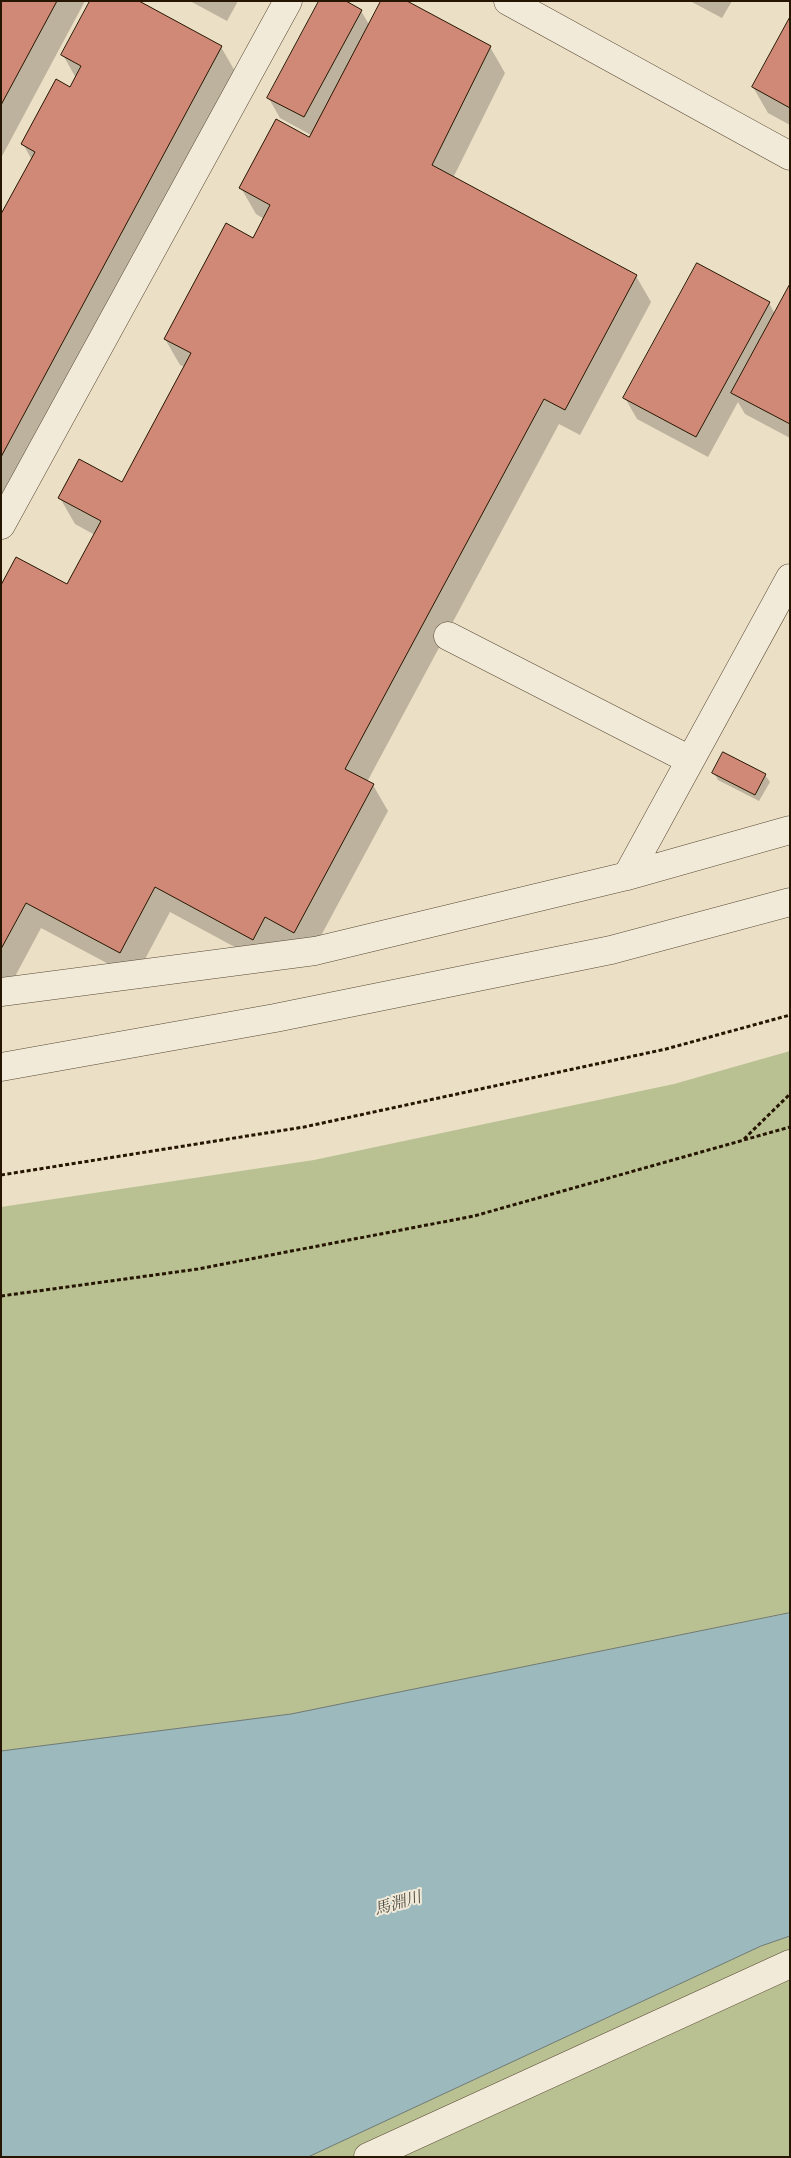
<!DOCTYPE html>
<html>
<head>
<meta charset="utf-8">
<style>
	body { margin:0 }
	#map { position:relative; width:791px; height:2158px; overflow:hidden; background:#ebdfc5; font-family:"Old Standard TT",serif }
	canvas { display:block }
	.frame { position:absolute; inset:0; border:2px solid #261601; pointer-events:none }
</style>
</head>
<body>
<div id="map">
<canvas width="791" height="2158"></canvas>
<div class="frame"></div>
</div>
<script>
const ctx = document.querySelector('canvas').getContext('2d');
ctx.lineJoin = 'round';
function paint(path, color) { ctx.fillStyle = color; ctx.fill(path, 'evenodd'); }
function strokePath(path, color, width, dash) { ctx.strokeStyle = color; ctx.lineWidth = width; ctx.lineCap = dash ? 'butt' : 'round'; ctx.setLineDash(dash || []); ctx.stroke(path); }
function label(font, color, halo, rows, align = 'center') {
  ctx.font = font + ' "Old Standard TT","Noto Serif JP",serif'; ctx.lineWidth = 4; ctx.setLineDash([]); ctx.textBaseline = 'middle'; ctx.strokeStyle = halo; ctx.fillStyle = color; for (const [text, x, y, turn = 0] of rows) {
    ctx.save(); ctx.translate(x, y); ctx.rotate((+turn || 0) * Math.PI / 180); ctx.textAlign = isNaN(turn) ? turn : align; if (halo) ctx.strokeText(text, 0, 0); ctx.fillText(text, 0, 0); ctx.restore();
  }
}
paint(new Path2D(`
	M790,1051V1613L291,1714L1,1751V1207L314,1160L674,1084Z
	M790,1936V2157H308L761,1946Z`), '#b9c193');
const water = new Path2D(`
	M790,1613V1936L761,1946L308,2157H1V1751L291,1714Z`);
paint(water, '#9cbabe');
strokePath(water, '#6d7872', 1);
paint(new Path2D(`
	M1,1H85L1,158Z
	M190,1H238L227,21Z
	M690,1H732L722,18Z
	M361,11L370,26L490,47L505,73L453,178L636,276L651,302L580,435L559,424L367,782L373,785L388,811L309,958L268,965L170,912L135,978L41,928L4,997L1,996V588L67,586L95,535L75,524L60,498L122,484L185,367L180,365L165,339L253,239L264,219L256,214L241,188L309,139L311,135L280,118L268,97Z
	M790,20V125L768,113L753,87Z
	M221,47L236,73L1,510V217L32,160L23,144L70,89L76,78L63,55Z
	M790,286V438L745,414L738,402L708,457L637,419L625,398L769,303L775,314Z
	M714,773L765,775L770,782L759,801L718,780Z`), '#0003');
const building = new Path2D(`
	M1,1H57L1,105Z
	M90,1H139L222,46L1,457V214L35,152L21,144L56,79L70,87L81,66L61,55Z
	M319,1H346L362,10L304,117L267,98Z
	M381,1H407L491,46L432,165L637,275L565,410L544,399L345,769L374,784L294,933L265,917L253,940L155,887L120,953L26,903L1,949V585L16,557L67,584L101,521L58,498L79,459L122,482L191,353L164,339L226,223L253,238L270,205L239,188L276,119L309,137Z
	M790,17V108L752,87Z
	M697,263L770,302L696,437L623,398Z
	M790,284V424L731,393Z
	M723,752L766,774L755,795L712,773Z`);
paint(building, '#d08976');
strokePath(building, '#261601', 1);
const minor = new Path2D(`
	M508,1L790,156
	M1,525L288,1
	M448,636L690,760
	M627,876L790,578
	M1,992L315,951L627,876L790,830
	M1,1067L275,1018L611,950L790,902
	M368,2157L790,1964`);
strokePath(minor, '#574832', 29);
strokePath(new Path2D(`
	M744,1139L790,1094
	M1,1175L304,1127L666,1049L790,1015
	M1,1296L198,1269L474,1216L790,1127`), '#261601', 3, [4, 2.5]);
strokePath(minor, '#f2ead9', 28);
label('italic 16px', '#4f4f43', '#f2ead9', [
	["馬淵川",398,1904,-16]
]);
</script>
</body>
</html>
